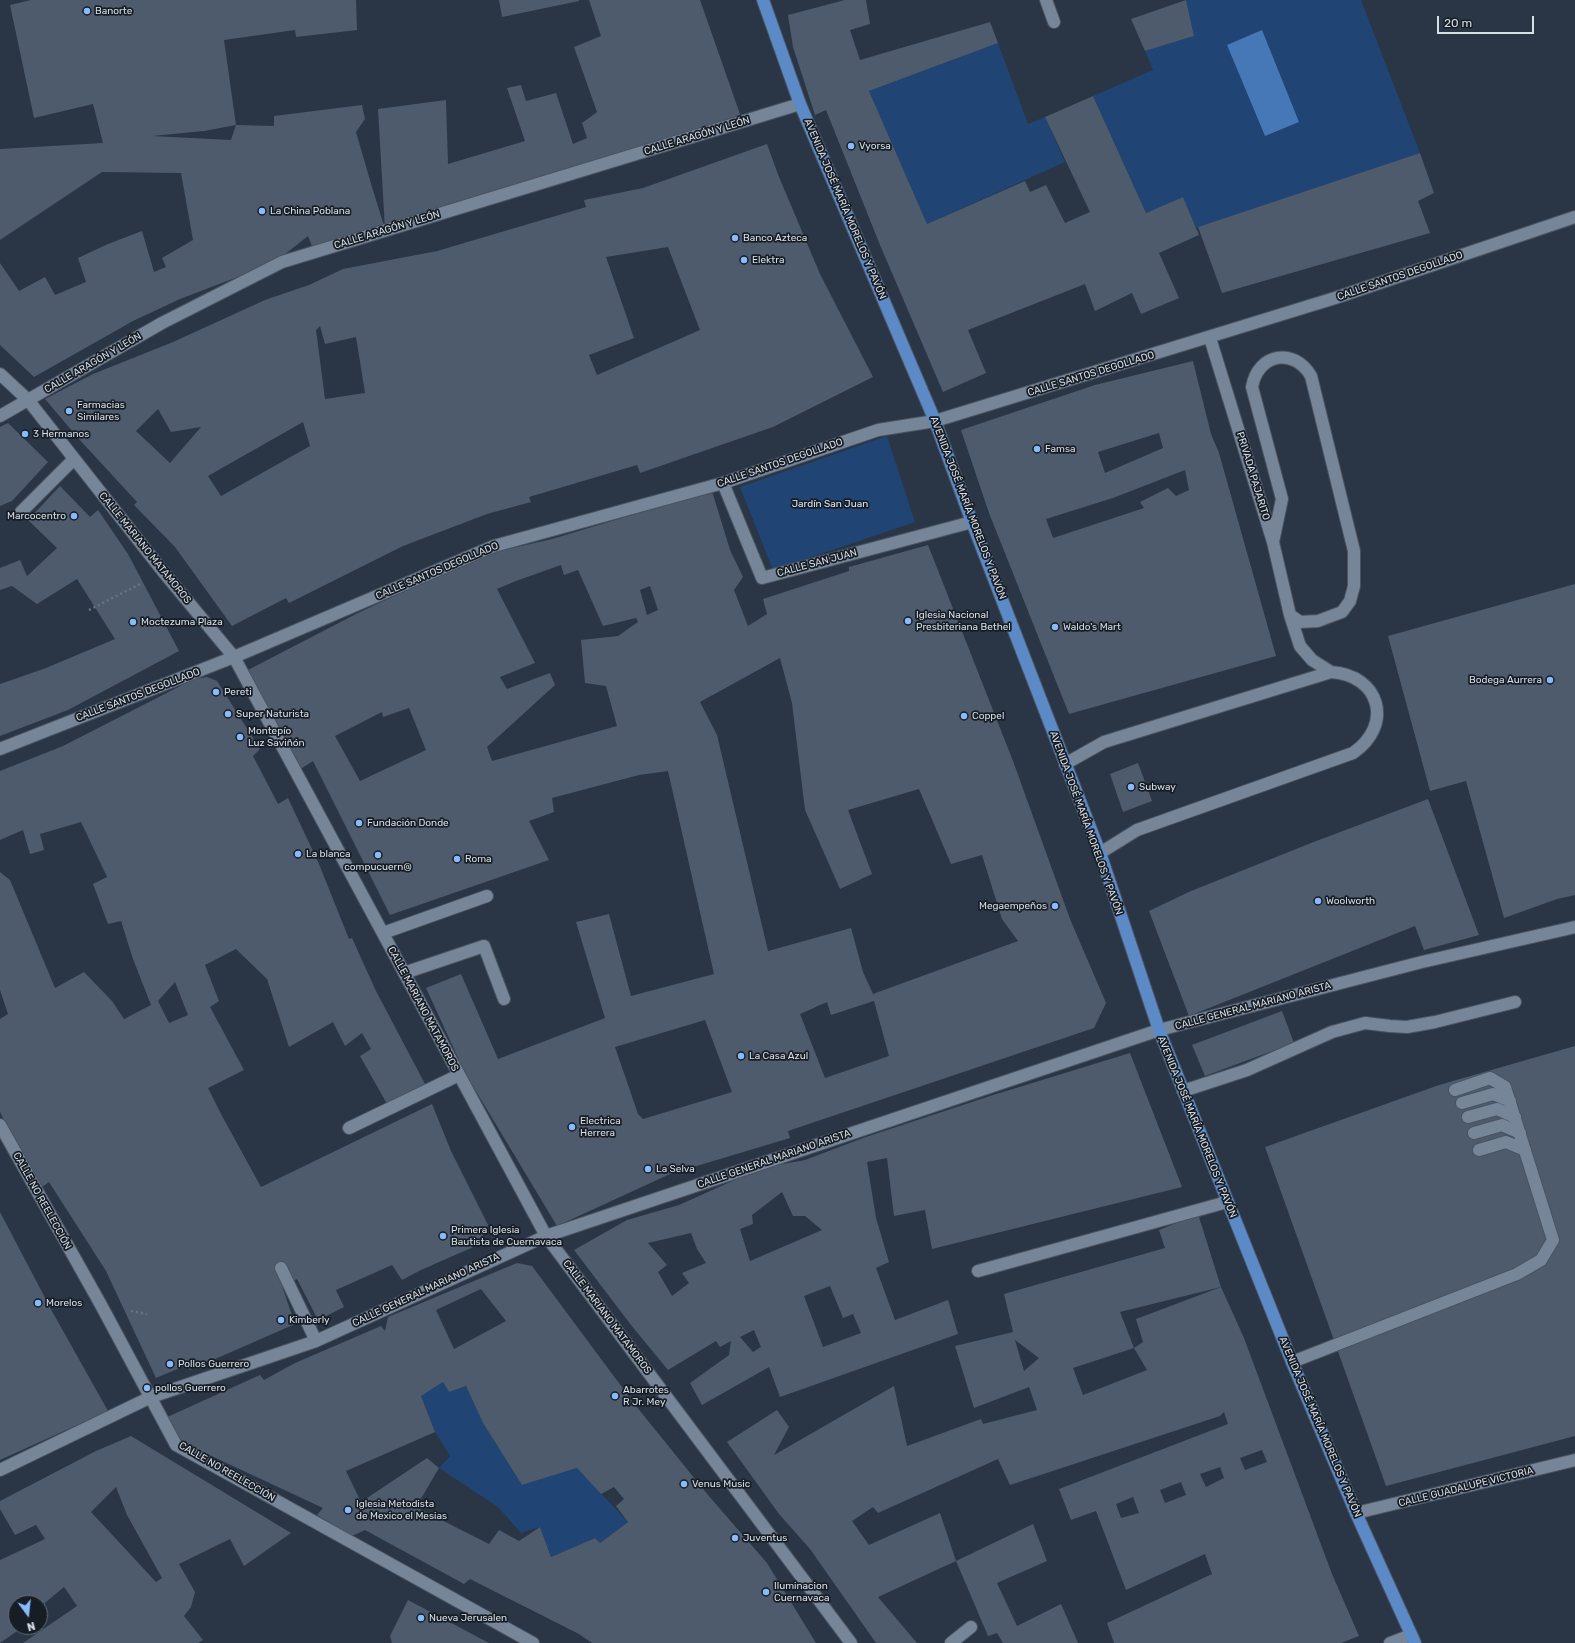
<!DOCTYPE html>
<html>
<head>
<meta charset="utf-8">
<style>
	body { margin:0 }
	#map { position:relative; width:1575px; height:1643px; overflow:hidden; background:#2a3646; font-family:Rubik,sans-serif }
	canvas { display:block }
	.north { position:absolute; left:8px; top:1595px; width:40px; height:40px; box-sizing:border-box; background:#171d24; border:1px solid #636a72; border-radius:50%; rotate:165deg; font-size:11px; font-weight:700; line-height:16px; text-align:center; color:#d6dee8 }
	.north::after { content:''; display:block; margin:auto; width:14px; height:18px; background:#89bafc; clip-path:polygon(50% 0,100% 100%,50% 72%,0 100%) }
	.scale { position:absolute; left:1437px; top:16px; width:97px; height:18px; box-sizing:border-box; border:2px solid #d6dee8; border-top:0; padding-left:5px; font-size:12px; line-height:14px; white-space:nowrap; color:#d6dee8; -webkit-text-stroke:3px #171d24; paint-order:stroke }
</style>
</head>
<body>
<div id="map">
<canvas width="1575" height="1643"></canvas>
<div class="north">N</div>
<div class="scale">20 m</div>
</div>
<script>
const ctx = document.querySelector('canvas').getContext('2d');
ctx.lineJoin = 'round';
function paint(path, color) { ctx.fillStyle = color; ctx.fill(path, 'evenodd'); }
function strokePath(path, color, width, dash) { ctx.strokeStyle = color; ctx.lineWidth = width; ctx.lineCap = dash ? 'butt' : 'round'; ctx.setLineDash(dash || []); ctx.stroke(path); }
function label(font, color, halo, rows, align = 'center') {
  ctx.font = font + ' Rubik,sans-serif'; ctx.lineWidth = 3.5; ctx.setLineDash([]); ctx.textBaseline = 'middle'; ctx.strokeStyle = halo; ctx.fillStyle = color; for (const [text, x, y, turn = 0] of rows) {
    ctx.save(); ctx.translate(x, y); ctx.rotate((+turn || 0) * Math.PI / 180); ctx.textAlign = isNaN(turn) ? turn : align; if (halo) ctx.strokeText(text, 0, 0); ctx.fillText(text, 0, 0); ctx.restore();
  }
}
paint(new Path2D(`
	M1186,0H1361L1420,153L1198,227H1196L1183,197L1146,213L1093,96L1153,70L1145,51L1194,36Z
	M998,43L1028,124L1045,117L1065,162L927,224L869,91Z
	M887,436L915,522L773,570L740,487Z
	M443,1382L449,1392L466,1386L483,1423L522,1485L577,1468L628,1522L600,1543L595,1538L551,1557L540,1527L521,1533L498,1507L439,1468L450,1456L435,1432L421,1396Z`), '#204474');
paint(new Path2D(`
	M1262,30L1299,122L1265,136L1227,45Z`), '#4677b6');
paint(new Path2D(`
	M31,0H356L357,30L296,37L295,30L224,40L236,125L204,131L152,136L231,140L236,125L274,126V116L362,105L365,119L356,132L372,187L385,229L314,251L308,236L274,263L180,299L133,321L34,377L0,345V263L19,291L45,277L55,295L86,282L78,258L108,244L142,231L154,272L166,267L162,258L193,240L181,173L102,172L0,240V149L103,143L93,104L34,118L10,5Z
	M499,0H579V1L502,17Z
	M589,0H700L741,117L385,229L378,109L446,100L448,164L525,141L507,88L521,85L526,101L556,93L573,144L587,138L582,123L597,112L574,47L601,36Z
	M845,0H866L870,24L850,30L860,60L990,22L998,43L869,91L927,224L1025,181L1030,192L1046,185L1065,223L1090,212L1045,117L1093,96L1146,213L1183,197L1199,235L1159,253L1179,298L1141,314L1132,293L1095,311L1085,284L968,330L986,373L943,392L880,245L826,110L815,115L793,47L788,15Z
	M1186,0L1194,36L1145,51L1131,19Z
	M767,144L779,177L820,274L873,377L773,427L640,473L637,465L529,497L531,502L487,514L403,546L289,603L286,598L232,626L175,547L134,505L137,502L78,438L45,399L93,374L173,342L265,300L309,285L343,269L437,251L586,207L584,200L643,188ZM668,247L700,330L597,375L589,355L634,338L606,257ZM320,326L325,344L356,337L365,393L325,399L316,330ZM158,409L171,432L201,427L170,463L136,431ZM303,422L310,446L221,496L208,476Z
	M1420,153L1434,193L1418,201L1430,233L1222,293L1198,227Z
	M1193,361L1211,434L1219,453L1276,656L1069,714L989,513L961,430L1095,385ZM1159,433L1163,448L1105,473L1098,452ZM1185,470L1189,490L1176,496L1168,488L1140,502L1144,508L1053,538L1046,519L1113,498Z
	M8,423L48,462L12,501L0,506V427Z
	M60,486L90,517L98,510L128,554L179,651L68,710L0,736V684L46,668L115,639L77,579L37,604L12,586L0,590V568L20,560L27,576L57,548L28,520Z
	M712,491L730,550L743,577L734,590L748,626L767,614L763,599L849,571V567L928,545L1013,761L1070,919L1106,1003L1094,1028L788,1131L790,1138L670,1174L557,1226L465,1073L426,988L461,974L498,1059L605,1018L576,922L609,914L631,996L714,974L668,771L639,775L552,798L554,812L529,821L549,860L390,915L313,761L299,770L248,670L356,614L445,572L499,551L552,539ZM561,565L564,575L578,570L603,626L636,618L638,622L618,636L581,640L585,683L606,686L617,726L492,761L487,747L555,685L550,673L507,689L500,677L535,663L497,589L516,581ZM650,586L658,610L647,615L640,590ZM780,658L792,703L805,810L840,889L872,874L848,810L919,789L951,864L982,855L1002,919L1018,941L873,994L863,972L851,928L768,951L717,735L700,702ZM409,708L426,750L360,781L335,736L382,712L383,717ZM874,1001L889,1056L825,1078L800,1014L827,1002L831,1015ZM705,1020L732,1092L643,1119L638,1114L615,1047Z
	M1575,584V895L1557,899L1504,918L1466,781L1430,791L1388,636Z
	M207,677L217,681L260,749L253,756L278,804L288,798L319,864L349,939L352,938L376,991L425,1084L387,1104L360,1056L371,1049L362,1033L345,1046L333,1022L289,1047L267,979L236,949L205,965L219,1001L210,1007L244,1070L208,1088L221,1114L261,1187L432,1104L451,1151L488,1225L478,1245L421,1270L402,1280L392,1265L336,1290L344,1307L318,1320L297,1279L282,1286L295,1324L190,1370L187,1365L156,1378L106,1271L49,1182L42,1187L10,1133L0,1112V1019L8,1014L0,990V872L10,880L55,988L84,972L112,1001L124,1019L151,1005L133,959L121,921L108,924L93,884L107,877L81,822L40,834L44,850L30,854L23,830L0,840V771L63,746L194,679ZM175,982L188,1015L169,1023L158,1001Z
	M1138,763L1152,801L1123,812L1110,774Z
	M1428,799L1479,935L1424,950L1415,926L1189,1016L1149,911L1191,891L1311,843Z
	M1282,1011L1294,1043L1205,1076L1192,1045Z
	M1575,1046V1436L1386,1486L1265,1147L1439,1085Z
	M1130,1053L1182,1187L932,1249L925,1210L894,1216L887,1158L867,1162L876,1218L889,1262L876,1268L895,1320L948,1300L958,1334L780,1397L769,1367L702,1405L690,1383L729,1355L731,1341L720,1347L716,1341L668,1370L631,1325L574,1250L627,1220L679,1205L739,1178L772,1166L805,1160L863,1138L990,1096ZM782,1192L793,1216H805L822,1230L750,1261L740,1229L753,1224L752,1215ZM691,1233L697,1249L706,1263L682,1273L689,1283L672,1296L658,1272L667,1265L648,1243ZM830,1286L843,1318L853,1314L861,1333L823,1347L804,1296ZM754,1330L761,1347L753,1352L740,1337Z
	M0,1212L53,1313L108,1411L0,1460Z
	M1198,1214L1221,1287L1120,1312L1134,1348L1143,1342L1136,1319L1221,1287L1244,1338L1332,1574L1359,1636L1341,1643H1114L1107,1623L1212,1574L1205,1554L1126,1590L1096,1511L1071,1520L1059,1489L1228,1424L1224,1412L1220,1416L1010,1485L998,1459L878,1513L873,1507L852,1521L869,1545L940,1513L956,1561L878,1597L917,1643H876L810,1549L779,1514L727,1442L777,1410L789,1427L774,1455L894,1386L907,1446L981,1419L983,1424L1037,1410L1029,1387L974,1408L955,1346L1013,1332L1004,1294L1165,1248L1159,1230ZM1015,1340L1039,1358L1024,1371ZM1134,1348L1147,1370L1083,1395L1073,1368ZM1262,1450L1267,1462L1245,1470L1240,1458ZM1220,1467L1224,1478L1206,1487L1200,1474ZM1181,1482L1186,1495L1165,1503L1160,1490ZM1133,1497L1139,1513L1121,1518L1116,1504Z
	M517,1263L532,1266L636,1406L708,1495L767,1563L816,1643H592L579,1634L470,1579L464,1584L365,1530L352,1536L317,1515L323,1508L175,1439L165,1418L260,1375L264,1380L295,1363L381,1326L385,1331L388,1317ZM481,1289L506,1321L454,1349L436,1310ZM443,1382L449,1392L466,1386L483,1423L522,1485L577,1468L601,1494L614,1487L624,1499L616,1506L628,1522L600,1543L595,1538L551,1557L540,1527L519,1541L499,1530L489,1544L416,1507L439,1468L427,1458L361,1502L346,1471L435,1432L421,1396Z
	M131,1436L291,1533L244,1566L230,1539L179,1564L195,1592L191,1607L184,1616L203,1640L198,1643H23L77,1606L64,1587L40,1607V1603H16V1627H23L0,1643V1560L45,1539L36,1525L15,1535L0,1509V1501L96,1451ZM116,1487L127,1515L162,1578L156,1582L91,1512Z
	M1033,1524L1047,1561L997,1583L1017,1626L1061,1604L1078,1643H1003L997,1633L988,1636L956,1561Z
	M408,1600L489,1643H392L390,1636Z`), '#4e5b6d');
const minor = new Path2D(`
	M1046,0L1054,22
	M1210,338L1273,542L1290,615L1300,646L1312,660L1331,672
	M0,374L28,400L165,574L234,657L546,1236L851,1643
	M0,416L162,323L282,262L800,104
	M723,483L762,578L972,522
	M21,512L74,459
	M1273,542L1282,499L1252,387C1258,353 1294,347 1311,376L1354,551V586L1350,601L1342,612L1318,621L1300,622L1290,615
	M0,749L234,657L494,546L723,483L878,430L935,421L1335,298L1575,217
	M1065,764L1104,742L1331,672C1380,675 1394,725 1353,753L1137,830L1100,853
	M383,933L487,896
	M404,973L484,946L504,999
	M1183,1091L1247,1070L1332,1032L1365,1023L1390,1026L1407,1027L1435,1022L1515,1002
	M1462,1103L1493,1094L1510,1101
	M1468,1117L1497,1109L1515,1117
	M0,1125L101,1305L176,1445L533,1643
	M349,1128L459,1075
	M1474,1133L1502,1125L1520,1133
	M1479,1150L1506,1142L1525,1150
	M281,1268L316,1341
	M978,1271L1227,1202
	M1292,1362L1517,1274L1541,1260L1553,1240L1505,1087L1490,1078L1455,1090
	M0,1470L151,1397L316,1341L546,1236L1159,1030L1422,962L1575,927
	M1356,1513L1575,1460
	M951,1643L971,1627
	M1390,1643L1411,1635`);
const major = new Path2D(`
	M763,0L800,104L935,421L972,522L1100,853L1159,1030L1292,1362L1356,1513L1415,1643`);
strokePath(minor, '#495361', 14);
strokePath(major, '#495361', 14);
strokePath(new Path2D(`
	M89,610L142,583
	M131,1311L147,1314`), '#697482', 2.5, [2, 3]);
strokePath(minor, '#778598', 12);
strokePath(major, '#5b8ac7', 12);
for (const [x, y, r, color] of [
	[87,11,4,"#89bafc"],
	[851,146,4,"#89bafc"],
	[262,211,4,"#89bafc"],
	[735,238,4,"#89bafc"],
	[744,260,4,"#89bafc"],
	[69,411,4,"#89bafc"],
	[25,434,4,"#89bafc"],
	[1037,449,4,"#89bafc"],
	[74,516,4,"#89bafc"],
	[908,621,4,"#89bafc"],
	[133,622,4,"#89bafc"],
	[1055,627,4,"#89bafc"],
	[1550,680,4,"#89bafc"],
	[216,692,4,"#89bafc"],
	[228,714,4,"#89bafc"],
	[964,716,4,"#89bafc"],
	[240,737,4,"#89bafc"],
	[1131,787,4,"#89bafc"],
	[359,823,4,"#89bafc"],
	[298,854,4,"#89bafc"],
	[378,855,4,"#89bafc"],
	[457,859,4,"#89bafc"],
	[1318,901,4,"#89bafc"],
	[1055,906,4,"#89bafc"],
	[741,1056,4,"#89bafc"],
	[572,1127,4,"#89bafc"],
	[648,1169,4,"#89bafc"],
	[443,1236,4,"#89bafc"],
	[38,1303,4,"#89bafc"],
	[281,1320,4,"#89bafc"],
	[170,1364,4,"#89bafc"],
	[147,1388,4,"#89bafc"],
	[615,1396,4,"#89bafc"],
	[684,1484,4,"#89bafc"],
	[348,1510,4,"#89bafc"],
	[735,1538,4,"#89bafc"],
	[766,1592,4,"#89bafc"],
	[421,1618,4,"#89bafc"]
]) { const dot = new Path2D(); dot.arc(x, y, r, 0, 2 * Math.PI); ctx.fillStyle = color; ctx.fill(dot); strokePath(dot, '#171d24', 1.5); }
label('10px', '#d6dee8', '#171d24', [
	["Banorte",95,11],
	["Vyorsa",859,146],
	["La China Poblana",270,211],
	["Banco Azteca",743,238],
	["Elektra",752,260],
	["Farmacias",77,405],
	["Similares",77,417],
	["3 Hermanos",33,434],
	["Famsa",1045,449],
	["Marcocentro",66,516,"right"],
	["Iglesia Nacional",916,615],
	["Presbiteriana Bethel",916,627],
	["Moctezuma Plaza",141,622],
	["Waldo's Mart",1063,627],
	["Bodega Aurrera",1542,680,"right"],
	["Pereti",224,692],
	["Super Naturista",236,714],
	["Coppel",972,716],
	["Montepío",248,731],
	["Luz Saviñón",248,743],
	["Subway",1139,787],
	["Fundación Donde",367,823],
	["La blanca",306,854],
	["Roma",465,859],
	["compucuern@",378,867,"center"],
	["Woolworth",1326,901],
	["Megaempeños",1047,906,"right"],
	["La Casa Azul",749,1056],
	["Electrica",580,1121],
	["Herrera",580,1133],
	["La Selva",656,1169],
	["Primera Iglesia",451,1230],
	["Bautista de Cuernavaca",451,1242],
	["Morelos",46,1303],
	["Kimberly",289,1320],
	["Pollos Guerrero",178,1364],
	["pollos Guerrero",155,1388],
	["Abarrotes",623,1390],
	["R Jr. Mey",623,1402],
	["Venus Music",692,1484],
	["Iglesia Metodista",356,1504],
	["de Mexico el Mesias",356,1516],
	["Juventus",743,1538],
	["Iluminacion",774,1586],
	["Cuernavaca",774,1598],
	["Nueva Jerusalen",429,1618]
], 'left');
label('10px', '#d6dee8', '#171d24', [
	["CALLE ARAGÓN Y LEÓN",697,136,-17],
	["AVENIDA JOSÉ MARÍA MORELOS Y PAVÓN",845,209,67],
	["CALLE ARAGÓN Y LEÓN",387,230,-17],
	["CALLE SANTOS DEGOLLADO",1400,276,-19],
	["CALLE ARAGÓN Y LEÓN",93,363,-30],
	["CALLE SANTOS DEGOLLADO",1091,374,-17],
	["CALLE SANTOS DEGOLLADO",780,463,-19],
	["PRIVADA PAJARITO",1253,476,73],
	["AVENIDA JOSÉ MARÍA MORELOS Y PAVÓN",968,508,69],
	["CALLE MARIANO MATAMOROS",145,548,51],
	["CALLE SAN JUAN",817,563,-15],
	["CALLE SANTOS DEGOLLADO",437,571,-23],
	["CALLE SANTOS DEGOLLADO",138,695,-21],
	["AVENIDA JOSÉ MARÍA MORELOS Y PAVÓN",1086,823,70],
	["CALLE GENERAL MARIANO ARISTA",1253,1006,-15],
	["CALLE MARIANO MATAMOROS",423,1009,62],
	["AVENIDA JOSÉ MARÍA MORELOS Y PAVÓN",1197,1127,68],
	["CALLE GENERAL MARIANO ARISTA",774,1159,-19],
	["CALLE NO REELECCIÓN",42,1201,61],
	["CALLE GENERAL MARIANO ARISTA",426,1290,-25],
	["CALLE MARIANO MATAMOROS",607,1317,53],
	["AVENIDA JOSÉ MARÍA MORELOS Y PAVÓN",1320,1427,67],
	["CALLE NO REELECCIÓN",227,1472,30],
	["CALLE GUADALUPE VICTORIA",1466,1487,-14]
]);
label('10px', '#d6e4f6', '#171d24', [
	["Jardín San Juan",830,504]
]);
</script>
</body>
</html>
